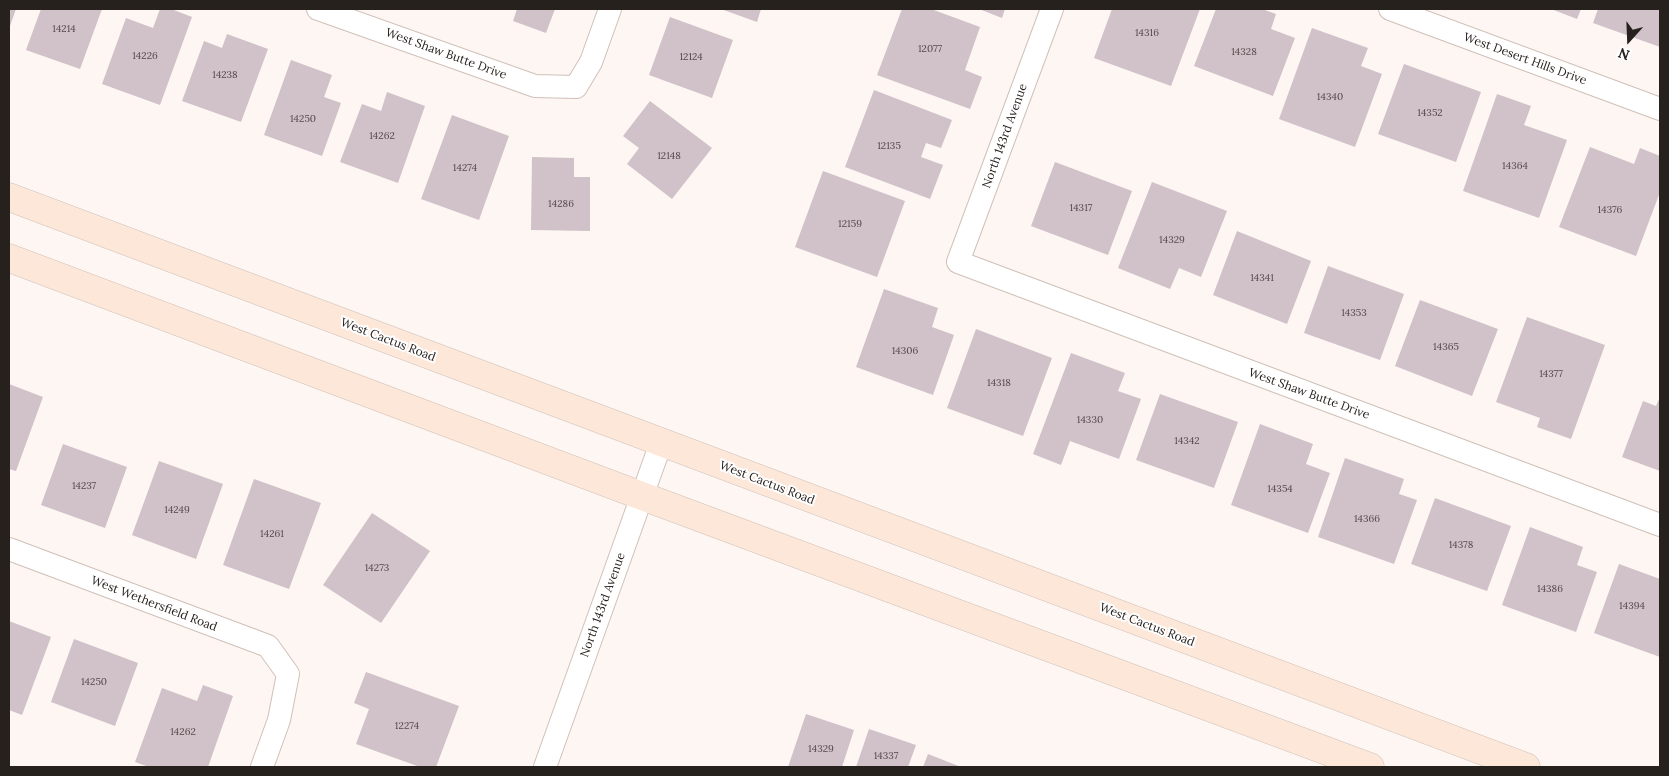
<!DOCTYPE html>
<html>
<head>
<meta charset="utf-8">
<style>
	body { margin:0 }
	#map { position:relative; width:1669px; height:776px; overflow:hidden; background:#fdf6f3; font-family:Lora,serif }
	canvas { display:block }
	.frame { position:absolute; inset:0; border:10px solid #27211e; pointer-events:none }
	.north { position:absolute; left:1604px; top:15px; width:50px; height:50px; -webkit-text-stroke:4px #fff; paint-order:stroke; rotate:200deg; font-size:14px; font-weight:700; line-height:20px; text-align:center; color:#27211e }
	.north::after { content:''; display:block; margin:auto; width:18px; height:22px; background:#27211e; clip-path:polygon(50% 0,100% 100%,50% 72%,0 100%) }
</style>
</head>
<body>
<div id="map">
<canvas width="1669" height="776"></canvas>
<div class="frame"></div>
<div class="north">N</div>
</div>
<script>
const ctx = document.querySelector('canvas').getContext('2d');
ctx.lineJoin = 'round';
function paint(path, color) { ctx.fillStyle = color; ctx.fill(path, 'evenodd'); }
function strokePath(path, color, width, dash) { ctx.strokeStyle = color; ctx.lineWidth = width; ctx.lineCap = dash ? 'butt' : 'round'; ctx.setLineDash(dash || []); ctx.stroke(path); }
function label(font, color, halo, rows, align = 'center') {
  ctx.font = font + ' Lora,serif'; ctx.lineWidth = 4; ctx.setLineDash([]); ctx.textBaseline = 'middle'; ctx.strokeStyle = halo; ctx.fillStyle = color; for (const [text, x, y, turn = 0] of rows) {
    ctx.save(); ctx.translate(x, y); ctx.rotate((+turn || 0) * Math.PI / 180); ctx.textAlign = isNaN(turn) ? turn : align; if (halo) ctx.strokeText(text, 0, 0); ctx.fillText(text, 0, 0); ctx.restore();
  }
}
paint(new Path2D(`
	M9,9H16L9,29Z
	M41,9H102L80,69L26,50Z
	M160,9H171L192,17L160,105L102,84L126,18L153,28Z
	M517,9H555L546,33L513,21Z
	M721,9H761L757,22Z
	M902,9H931L980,27L965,70L982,77L970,109L877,75Z
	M979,9H1005L1002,18Z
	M1112,9H1200L1171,86L1094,58Z
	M1216,9H1262L1276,14L1271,29L1295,38L1273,96L1194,66Z
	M1551,9H1581L1577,19Z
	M1598,9H1660V47L1593,23Z
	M670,17L733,40L712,98L649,75Z
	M1312,28L1368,48L1361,66L1382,74L1355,147L1279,119Z
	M227,34L268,49L241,122L182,101L204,41L222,48Z
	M291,60L332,75L324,97L341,103L322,156L264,135Z
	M1404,64L1481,92L1456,162L1378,134Z
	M874,90L952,120L941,148L926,143L921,157L943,165L930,199L845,167Z
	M387,92L425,106L398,183L340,162L362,104L381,111Z
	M1497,94L1531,106L1524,125L1567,140L1539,218L1463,191Z
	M650,101L712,148L672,199L627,164L639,148L623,136Z
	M452,115L509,136L479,220L421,199Z
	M1590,147L1634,164L1640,148L1660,156V192L1636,256L1559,227Z
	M532,157L574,158V177H590V231L531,230Z
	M1055,162L1132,191L1108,255L1031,226Z
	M823,171L905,201L877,277L795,247Z
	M1152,182L1227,211L1201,277L1179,268L1170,289L1118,268Z
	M1237,231L1311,261L1287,324L1213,295Z
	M1328,266L1404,294L1380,360L1304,333Z
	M884,289L938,308L932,327L954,335L933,395L856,367Z
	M1420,300L1498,329L1472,396L1395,366Z
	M1527,317L1605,345L1571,439L1537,427L1540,418L1496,402Z
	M976,329L1052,358L1023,436L947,408Z
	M1071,353L1125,373L1118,391L1141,399L1119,459L1070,441L1061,465L1033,454Z
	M9,384L43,397L16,471L9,469Z
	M1160,394L1238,422L1214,488L1136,460Z
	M1660,397V471L1622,457L1643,401L1656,406Z
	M1260,424L1313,444L1306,464L1330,473L1308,533L1231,505Z
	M63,444L127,467L105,528L41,505Z
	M1345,458L1404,479L1399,494L1417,500L1394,564L1318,537Z
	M159,461L223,484L196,559L132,535Z
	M254,479L321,503L289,589L223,565Z
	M1435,498L1511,526L1487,591L1411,564Z
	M372,513L430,551L381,623L323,585Z
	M1530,527L1583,547L1577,565L1597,572L1576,632L1502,605Z
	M1619,564L1660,579V657L1594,633Z
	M9,621L51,637L22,715L9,710Z
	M74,639L138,663L115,726L51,702Z
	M366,672L459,706L436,767H420L356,744L369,709L354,703Z
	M203,685L233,696L208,767H149L135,762L162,688L197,701Z
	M806,714L854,730L842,767H788Z
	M869,729L916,745L908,767H856Z
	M928,754L961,767H923Z`), '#d1c1c9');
const street = new Path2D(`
	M318,9L535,86L576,87L591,62L610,9
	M1052,9L958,262L1660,525
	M1390,9L1660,109
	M9,549L268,646L288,674L279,720L262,767
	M545,767L661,443`);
const secondary = new Path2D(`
	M9,197L1526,767
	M9,258L642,496L1370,767`);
strokePath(street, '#d0c0b8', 24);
strokePath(secondary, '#d0c0b8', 29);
strokePath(street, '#fff', 22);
strokePath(secondary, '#fde7d8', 28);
label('10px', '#524949', null, [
	["14214",64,29],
	["14316",1147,33],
	["12077",930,49],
	["14328",1244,52],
	["14226",145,56],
	["12124",691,57],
	["14238",225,75],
	["14340",1330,97],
	["14352",1430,113],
	["14250",303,119],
	["14262",382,136],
	["12135",889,146],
	["12148",669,156],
	["14364",1515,166],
	["14274",465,168],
	["14286",561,204],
	["14317",1081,208],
	["14376",1610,210],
	["12159",850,224],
	["14329",1172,240],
	["14341",1262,278],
	["14353",1354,313],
	["14365",1446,347],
	["14306",905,351],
	["14377",1551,374],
	["14318",999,383],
	["14330",1090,420],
	["14342",1187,441],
	["14237",84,486],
	["14354",1280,489],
	["14249",177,510],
	["14366",1367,519],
	["14261",272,534],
	["14378",1461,545],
	["14273",377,568],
	["14386",1550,589],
	["14394",1632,606],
	["14250",94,682],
	["12274",407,726],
	["14262",183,732],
	["14329",821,749],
	["14337",886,756]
]);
label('12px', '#27211e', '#fff', [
	["West Shaw Butte Drive",446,54,20],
	["West Desert Hills Drive",1525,59,20],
	["North 143rd Avenue",1005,136,-70],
	["West Cactus Road",388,340,21],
	["West Shaw Butte Drive",1309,394,20],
	["West Cactus Road",767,483,21],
	["West Wethersfield Road",154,604,21],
	["North 143rd Avenue",603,605,-70],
	["West Cactus Road",1147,625,21]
]);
</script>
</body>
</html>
